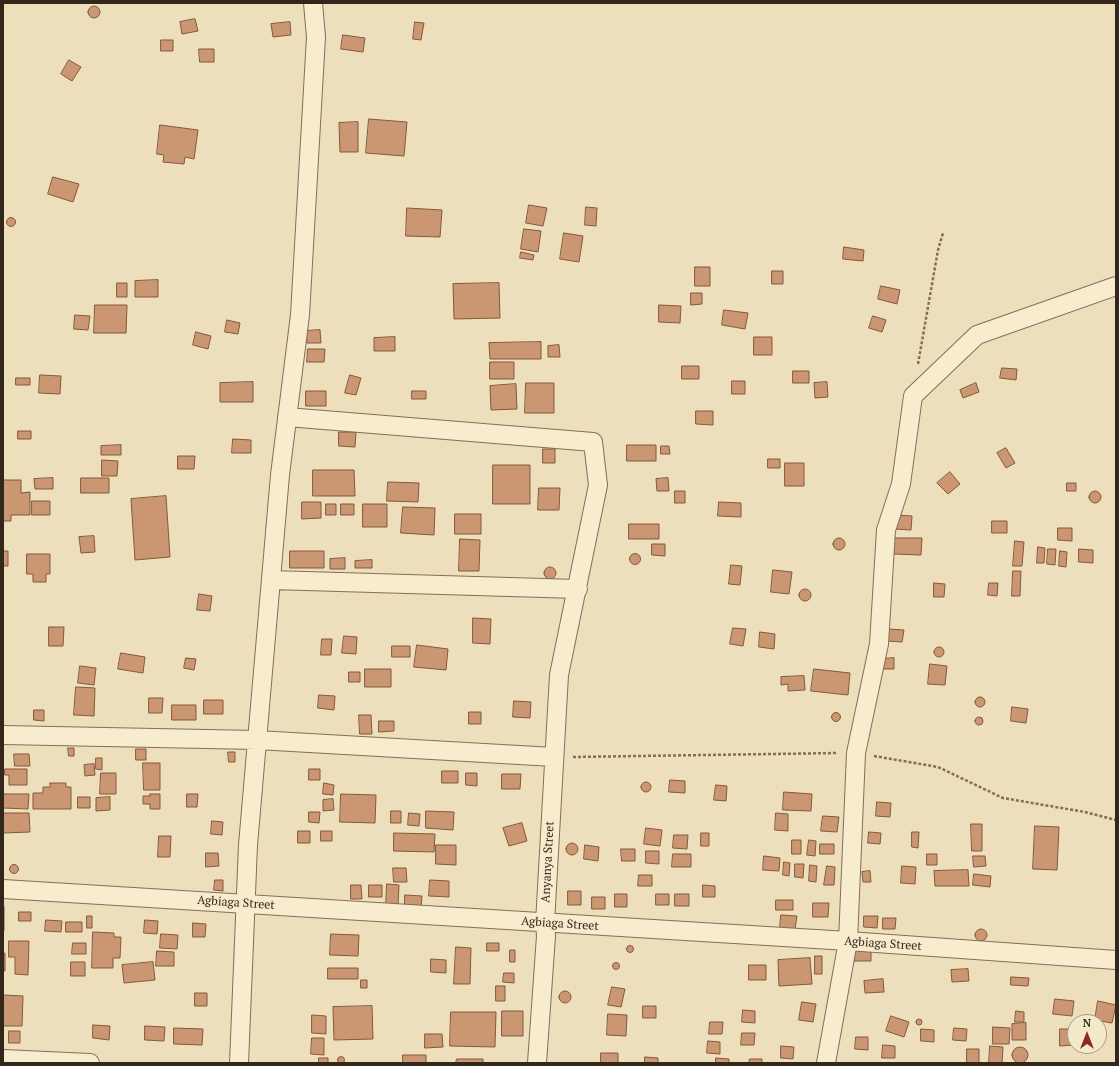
<!DOCTYPE html>
<html>
<head>
<meta charset="utf-8">
<style>
	body { margin:0 }
	#map { position:relative; width:1119px; height:1066px; overflow:hidden; background:#eddebc; font-family:"PT Serif",serif }
	canvas { display:block }
	.frame { position:absolute; inset:0; border:4px solid #33271b; pointer-events:none }
	.north { position:absolute; left:1067px; top:1014px; width:40px; height:40px; box-sizing:border-box; background:#f5e9cb; border:1px solid #a79b85; border-radius:50%; rotate:0deg; font-size:11px; font-weight:700; line-height:16px; text-align:center; color:#33271b }
	.north::after { content:''; display:block; margin:auto; width:14px; height:18px; background:#922727; clip-path:polygon(50% 0,100% 100%,50% 72%,0 100%) }
</style>
</head>
<body>
<div id="map">
<canvas width="1119" height="1066"></canvas>
<div class="frame"></div>
<div class="north">N</div>
</div>
<script>
const ctx = document.querySelector('canvas').getContext('2d');
ctx.lineJoin = 'round';
function paint(path, color) { ctx.fillStyle = color; ctx.fill(path, 'evenodd'); }
function strokePath(path, color, width, dash) { ctx.strokeStyle = color; ctx.lineWidth = width; ctx.lineCap = dash ? 'butt' : 'round'; ctx.setLineDash(dash || []); ctx.stroke(path); }
function label(font, color, halo, rows, align = 'center') {
  ctx.font = font + ' "PT Serif",serif'; ctx.lineWidth = 3; ctx.setLineDash([]); ctx.textBaseline = 'middle'; ctx.strokeStyle = halo; ctx.fillStyle = color; for (const [text, x, y, turn = 0] of rows) {
    ctx.save(); ctx.translate(x, y); ctx.rotate((+turn || 0) * Math.PI / 180); ctx.textAlign = isNaN(turn) ? turn : align; if (halo) ctx.strokeText(text, 0, 0); ctx.fillText(text, 0, 0); ctx.restore();
  }
}
const building = new Path2D(`
	M88 12a6 6 0 1 1 12 0a6 6 0 1 1-12 0Z
	M195,19L198,31L182,34L180,22Z
	M290,22L291,35L273,37L271,24Z
	M415,22L424,23L421,40L413,39Z
	M343,35L365,38L363,52L341,49Z
	M161,40H173V51H161Z
	M199,49H214V62H200Z
	M69,60L81,67L72,81L61,74Z
	M369,119L407,122L404,156L366,153Z
	M358,122V152H340L339,123Z
	M160,125L198,130L194,159L185,157L184,164L163,162L164,155L157,154Z
	M53,177L79,184L73,202L48,194Z
	M529,205L547,208L543,226L526,223Z
	M586,207L597,208L596,226L585,225Z
	M407,208L442,210L440,237L406,236Z
	M6.5 222a4.5 4.5 0 1 1 9 0a4.5 4.5 0 1 1-9 0Z
	M524,229L541,231L538,252L521,249Z
	M564,233L583,236L579,262L560,259Z
	M844,247L864,250L863,261L843,259Z
	M521,252L534,255L533,260L520,258Z
	M695,267H710V286H695Z
	M772,271H783V284H772Z
	M158,280V297H135V281Z
	M117,283H127V297H117Z
	M499,283L500,318L454,319L453,284Z
	M881,286L900,290L897,304L878,299Z
	M691,293H702V304L691,305Z
	M95,305H127L126,333H94Z
	M659,305L681,306L680,323L659,322Z
	M724,310L748,313L745,329L722,325Z
	M75,315L90,316L88,330L74,329Z
	M873,316L886,320L882,332L869,328Z
	M227,320L240,323L238,334L225,332Z
	M320,330L321,343H307L306,331Z
	M196,332L211,336L208,349L193,345Z
	M395,337V351H374V338Z
	M754,337H772V355H754Z
	M541,342V359H490L489,343Z
	M559,345L560,357H548V346Z
	M308,349H325L324,362H307Z
	M490,362H514V379H490Z
	M682,366H699V379H682Z
	M1002,368L1017,369L1016,380L1000,378Z
	M793,371H809V383H793Z
	M40,375L61,376L60,394L39,393Z
	M350,375L361,378L356,395L345,393Z
	M16,378H30V385H16Z
	M732,381H745V394H732Z
	M253,382V402H220V383Z
	M827,382L828,397L815,398L814,383Z
	M526,383H554V413H525Z
	M976,383L979,392L963,398L960,390Z
	M516,384L517,409L491,410L490,386Z
	M306,391H326V406H306Z
	M412,391H426V399H412Z
	M696,411H713V425L696,424Z
	M18,431H31V439H18Z
	M339,432H356L355,447L339,446Z
	M233,439L251,440V453H232Z
	M121,445V455H101V446Z
	M627,445H656V461H627Z
	M661,446H669L670,454H661Z
	M1006,448L1015,463L1006,468L997,453Z
	M543,449H555V463H543Z
	M178,456H195L194,469H178Z
	M768,459H780V468H768Z
	M102,460L118,461L117,476H102Z
	M785,463H804V486H785Z
	M493,465H530V504H493Z
	M313,470H354L355,496H313Z
	M950,472L960,484L948,494L937,483Z
	M53,478V489H35L34,479Z
	M81,478H109V493H81Z
	M668,478L669,491H657L656,479Z
	M3,480H21V493L30,492V515H11V521H3Z
	M388,482L419,483L418,502L387,501Z
	M1067,483H1076V491H1067Z
	M539,488H560L559,510H538Z
	M1089 497a6 6 0 1 1 12 0a6 6 0 1 1-12 0Z
	M675,491H685V503H675Z
	M166,496L170,557L135,560L131,499Z
	M32,501H50V515H32Z
	M302,502H321V518L302,519Z
	M719,502L741,503V517L718,516Z
	M326,504H336V515H326Z
	M341,504H354V515H341Z
	M363,504H387V527H363Z
	M403,507L435,508L434,535L401,533Z
	M455,514H481V534H455Z
	M895,515L912,516L911,530L895,529Z
	M992,521H1007V533H992Z
	M629,524H659V539H629Z
	M1058,528H1072V541L1058,540Z
	M94,536L95,552L81,553L79,537Z
	M833 544a6 6 0 1 1 12 0a6 6 0 1 1-12 0Z
	M895,538H922L921,555L894,554Z
	M460,539L480,540L479,571H459Z
	M1015,541L1024,542L1022,566H1013Z
	M652,544H665V556L652,555Z
	M1038,547L1045,548L1044,563H1037Z
	M1048,549H1056L1055,565L1047,564Z
	M1079,549L1093,550V563L1079,562Z
	M3,551H8V566H3Z
	M290,551H324V568H290Z
	M1060,551L1067,552L1066,567L1059,566Z
	M629.5 559a5.5 5.5 0 1 1 11 0a5.5 5.5 0 1 1-11 0Z
	M27,554H50V574H46V582H33V574H27Z
	M345,558V569H330V559Z
	M372,560V568H355V561Z
	M731,565L742,566L740,585L729,584Z
	M544 573a6 6 0 1 1 12 0a6 6 0 1 1-12 0Z
	M773,570L792,572L789,594L771,592Z
	M1013,571H1021L1020,596H1012Z
	M934,583L945,584L944,597H934Z
	M989,583H998L997,596L988,595Z
	M799 595a6 6 0 1 1 12 0a6 6 0 1 1-12 0Z
	M199,594L212,596L210,611L197,610Z
	M473,618L491,619L490,644L473,643Z
	M49,627H64L63,646H49Z
	M733,628L746,629L743,646L730,644Z
	M888,629L904,630L902,642L887,641Z
	M760,632L775,634L774,649L759,647Z
	M344,636L357,637L356,654L342,653Z
	M322,639H332L331,655H321Z
	M417,645L448,649L446,670L414,667Z
	M392,646H410V657H392Z
	M934 652a5 5 0 1 1 10 0a5 5 0 1 1-10 0Z
	M121,653L145,657L143,673L118,669Z
	M186,658L196,659L194,670L184,668Z
	M894,658V669H880L879,659Z
	M930,664L947,666L945,685L928,684Z
	M80,666L96,668L94,685L78,683Z
	M365,669H391V687H365Z
	M814,669L850,673L848,695L811,691Z
	M349,672H360V682H349Z
	M804,676L805,690L788,691V684L781,685V677Z
	M76,687L95,688L94,716L74,715Z
	M319,695L335,696L334,710L318,708Z
	M975 702a5 5 0 1 1 10 0a5 5 0 1 1-10 0Z
	M149,698H163L162,713H149Z
	M204,700H223V714H204Z
	M514,701L531,702L530,718L513,717Z
	M172,705H196V720H172Z
	M1012,707L1028,709L1026,723L1011,721Z
	M34,710H44V721L34,720Z
	M469,712H481V724H469Z
	M831.5 717a4.5 4.5 0 1 1 9 0a4.5 4.5 0 1 1-9 0Z
	M359,715H371L372,734H360Z
	M975 721a4 4 0 1 1 8 0a4 4 0 1 1-8 0Z
	M379,721H394V731L379,732Z
	M68,748H74V756H69Z
	M136,749H146V760H136Z
	M228,752H235V762H229Z
	M14,754H29L30,766H15Z
	M96,758H102V770L96,769Z
	M143,763H160V790H144Z
	M94,764L95,775L85,776L84,765Z
	M5,769H27V785H9V775H5Z
	M309,769H320V780H309Z
	M442,771H458V783H442Z
	M101,773H116V794H100Z
	M466,773H477V786L466,785Z
	M502,774H521L520,789H502Z
	M670,780L685,781V793L669,792Z
	M641 787a5 5 0 1 1 10 0a5 5 0 1 1-10 0Z
	M50,783H66V787H71V809H33V793H43V787H50Z
	M324,783L334,785L333,795L323,794Z
	M716,785L727,786L726,801L714,800Z
	M784,792L812,794L811,811L783,810Z
	M3,794H29L28,809L3,808Z
	M150,794H160V809H150V804H143V796H150Z
	M187,794H198L197,807H187Z
	M341,794L376,795L375,823L340,822Z
	M78,797H90V808H78Z
	M110,797V810L96,811V798Z
	M333,799L334,810L323,811V800Z
	M877,802L891,803L890,817L876,816Z
	M391,811H401V823H391Z
	M426,811L454,812L453,830L426,828Z
	M309,812H320L319,823L309,822Z
	M3,813H29L30,832L3,833Z
	M409,813L420,814L419,826L408,825Z
	M776,813L788,814V831L775,830Z
	M823,816L839,817L837,832L821,831Z
	M212,821L223,822L222,835L211,834Z
	M522,823L527,841L509,846L503,828Z
	M971,824H982V851H972Z
	M1035,826L1059,827L1057,870L1033,869Z
	M646,828L662,830L660,846L644,844Z
	M298,831H310V843H298Z
	M321,831H332V841H321Z
	M869,832L881,833L880,844L868,843Z
	M912,832H919L918,848L912,847Z
	M394,833L435,834L434,852L394,851Z
	M701,833H709V846H701Z
	M674,835H688L687,849L673,848Z
	M159,836H171L170,857H158Z
	M792,840H801V854H792Z
	M809,840L816,841L815,856L807,855Z
	M566 849a6 6 0 1 1 12 0a6 6 0 1 1-12 0Z
	M820,844H834V854H820Z
	M436,845H456V865L436,864Z
	M585,845L599,847L598,861L584,859Z
	M621,849H635V861H622Z
	M646,851H659V864L646,863Z
	M206,853H218L219,866L206,867Z
	M673,854H691V867H672Z
	M927,854H937V865H927Z
	M764,856L780,858L779,871L763,870Z
	M973,856H985L986,866L974,867Z
	M784,862L790,863L789,876L783,875Z
	M795,864H804L803,878L795,877Z
	M9.5 869a4.5 4.5 0 1 1 9 0a4.5 4.5 0 1 1-9 0Z
	M810,865L817,866L816,882L809,881Z
	M827,866L835,867L834,885H824Z
	M902,866L916,867L915,884L901,883Z
	M393,868H406L407,882H394Z
	M968,870L969,886H935L934,871Z
	M870,871L871,882H863L862,872Z
	M974,874L991,876L990,887L973,885Z
	M639,875H652V886H638Z
	M215,880H223V891L214,890Z
	M430,880L449,881V897L429,896Z
	M387,884L399,885L398,906H386Z
	M351,885H361L362,899H351Z
	M369,885H382V897H369Z
	M703,885L715,886V897H703Z
	M568,891H581V905H568Z
	M615,894H627V907H615Z
	M656,894H669V905H656Z
	M675,894H689V906H675Z
	M405,895L422,896L421,908L405,907Z
	M592,897H605V909H592Z
	M776,900H793V910H776Z
	M813,903H829L828,917H813Z
	M3,906H4V931H3Z
	M19,912H31V921H19Z
	M781,915L797,916L795,929L780,928Z
	M87,916H92V928H87Z
	M864,916H878L877,928L864,927Z
	M883,918H896L895,929H883Z
	M46,920L62,921L61,932L45,931Z
	M145,920L158,921L157,934L144,933Z
	M66,922H82V932H66Z
	M193,923L206,924L205,937H193Z
	M975 935a6 6 0 1 1 12 0a6 6 0 1 1-12 0Z
	M93,932L114,933V937H121L120,958H113V968H92Z
	M161,934L178,935L177,949L160,948Z
	M331,934L359,935L358,956L330,955Z
	M9,941H29L28,975L15,974V957H9Z
	M73,943H86V954H72Z
	M487,943H499V951H487Z
	M626.5 949a3.5 3.5 0 1 1 7 0a3.5 3.5 0 1 1-7 0Z
	M456,947L471,948L470,984H454Z
	M849,948H871V961H850Z
	M510,950H515V962H510Z
	M157,951L174,952V966H156Z
	M3,953H5V971H3Z
	M815,956H822V974H815Z
	M810,958L812,984L779,986L778,960Z
	M431,959L446,960V973L431,972Z
	M71,962H85V976H71Z
	M153,962L155,980L124,983L122,965Z
	M612.5 966a3.5 3.5 0 1 1 7 0a3.5 3.5 0 1 1-7 0Z
	M749,965H766V980H749Z
	M328,968H358V979H328Z
	M968,969L969,981L952,982L951,970Z
	M504,973H514V983L503,982Z
	M1011,977L1029,978L1028,986L1011,985Z
	M883,979L884,992L865,993L864,981Z
	M361,980H367V988H361Z
	M496,986H505V1001H496Z
	M612,987L625,989L621,1007L608,1005Z
	M559 997a6 6 0 1 1 12 0a6 6 0 1 1-12 0Z
	M195,993H207V1006H195Z
	M3,995L23,996L22,1026H3Z
	M1055,999L1074,1001L1072,1016L1053,1014Z
	M1098,1001L1116,1005L1112,1023L1095,1020Z
	M802,1002L816,1004L813,1022L799,1020Z
	M372,1006L373,1039L334,1040L333,1007Z
	M643,1006H656V1018H643Z
	M743,1010L755,1011V1023L742,1022Z
	M502,1011H523V1036H502Z
	M1016,1011L1024,1012V1022H1015Z
	M451,1012H496L495,1047L450,1046Z
	M608,1014L627,1015L626,1036L607,1035Z
	M312,1015L326,1016V1034L312,1033Z
	M891,1016L909,1022L904,1037L886,1031Z
	M916 1022a3 3 0 1 1 6 0a3 3 0 1 1-6 0Z
	M710,1022H723L722,1034H709Z
	M1026,1023V1040H1012V1024Z
	M93,1025L110,1026L109,1040L93,1038Z
	M145,1026L165,1027L164,1041L145,1040Z
	M993,1027L1010,1028L1009,1044H993Z
	M174,1028L203,1029L202,1045L174,1044Z
	M954,1028L967,1029L966,1041L953,1040Z
	M921,1029L934,1030V1042L921,1041Z
	M1060,1029H1073L1074,1045L1060,1046Z
	M9,1031H20V1043H9Z
	M742,1033H755L754,1045H741Z
	M425,1034H442L443,1047L425,1048Z
	M856,1037H868V1050L855,1049Z
	M312,1038H324V1055L311,1054Z
	M708,1041L720,1042V1054L707,1053Z
	M883,1045L895,1046V1058H882Z
	M781,1046L794,1047L793,1059L781,1058Z
	M990,1046L1003,1047L1002,1063H989Z
	M1012 1055a8 8 0 1 1 16 0a8 8 0 1 1-16 0Z
	M967,1049H979V1063H967Z
	M601,1053H618V1063H601Z
	M403,1055H426V1063H403Z
	M337.5 1060a3.5 3.5 0 1 1 7 0a3.5 3.5 0 1 1-7 0Z
	M645,1057L658,1058V1063H645Z
	M319,1058H328V1063H319Z
	M716,1058L729,1059V1063H716Z
	M457,1059H483V1063H456Z
	M750,1059H762V1063H749Z`);
paint(building, '#cb9772');
strokePath(building, '#83583c', 1);
const minor = new Path2D(`
	M287,417L593,442L598,485L559,675L545,923L546,936L537,1063
	M271,580L578,589
	M3,735L257,740L554,757
	M3,889L848,941L1116,960
	M3,1059L90,1063
	M239,1063L248,845L280,475L300,315L316,37L313,3
	M826,1063L848,941L856,753L879,644L886,530L901,484L913,396L977,335L1116,286`);
strokePath(minor, '#846e56', 20);
strokePath(new Path2D(`
	M918,364L938,250L943,233
	M874,756L938,767L1003,798L1085,812L1116,820
	M573,757L838,753`), '#846e56', 2.5, [3, 2]);
strokePath(minor, '#f8eccf', 18);
label('12px', '#33271b', '#f5e9cb', [
	["Anyanya Street",548,862,-87],
	["Agbiaga Street",236,903,4],
	["Agbiaga Street",560,924,4],
	["Agbiaga Street",883,944,4]
]);
</script>
</body>
</html>
